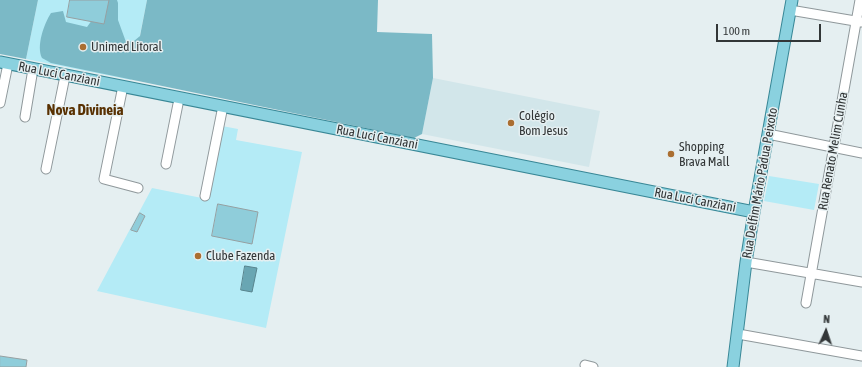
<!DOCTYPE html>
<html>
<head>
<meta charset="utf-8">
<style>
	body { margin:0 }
	#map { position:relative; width:862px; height:367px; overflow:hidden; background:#e5eff1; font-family:"Asap Condensed",sans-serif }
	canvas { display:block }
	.north { position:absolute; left:806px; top:311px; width:40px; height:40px; -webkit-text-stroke:3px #e5eff1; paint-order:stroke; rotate:3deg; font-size:11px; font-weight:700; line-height:16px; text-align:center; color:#323637 }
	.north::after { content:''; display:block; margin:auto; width:14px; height:18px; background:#323637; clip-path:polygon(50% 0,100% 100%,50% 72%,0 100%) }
	.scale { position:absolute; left:716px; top:24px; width:105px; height:18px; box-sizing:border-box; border:2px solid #323637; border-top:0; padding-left:5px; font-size:12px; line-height:14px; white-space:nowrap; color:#323637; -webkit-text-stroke:3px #e5eff1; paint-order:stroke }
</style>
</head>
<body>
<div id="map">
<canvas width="862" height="367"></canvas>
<div class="north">N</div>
<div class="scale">100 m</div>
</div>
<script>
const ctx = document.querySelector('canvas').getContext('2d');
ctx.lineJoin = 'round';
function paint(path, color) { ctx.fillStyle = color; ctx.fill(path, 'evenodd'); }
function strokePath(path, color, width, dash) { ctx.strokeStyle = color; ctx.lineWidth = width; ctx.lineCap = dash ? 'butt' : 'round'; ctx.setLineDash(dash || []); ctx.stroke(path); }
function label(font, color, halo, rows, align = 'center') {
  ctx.font = font + ' "Asap Condensed",sans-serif'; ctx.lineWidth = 3; ctx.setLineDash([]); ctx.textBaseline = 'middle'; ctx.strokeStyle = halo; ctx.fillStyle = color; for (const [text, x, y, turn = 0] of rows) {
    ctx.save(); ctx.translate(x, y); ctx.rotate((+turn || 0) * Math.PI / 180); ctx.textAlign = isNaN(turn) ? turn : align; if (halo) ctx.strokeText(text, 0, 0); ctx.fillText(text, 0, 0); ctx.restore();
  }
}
paint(new Path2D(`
	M433,78L600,111L589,167L422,134Z`), '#d2e6ea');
paint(new Path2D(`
	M38,0H147L131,80L26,59Z
	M222,126L238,129L236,140L302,152L266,328L97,291L152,188L207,199Z
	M769,176L819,184L814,210L764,201Z`), '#b4ebf6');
paint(new Path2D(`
	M0,0H38L26,59L0,54Z
	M77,0H117L118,3V20L126,42L134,41L140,36L147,0H378L377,32L432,34L433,78L422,134L414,138L51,63L42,58C36,46 44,24 51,13L63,11L66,22L87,27L95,16L108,4L107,1Z`), '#7bb9c6');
const water = new Path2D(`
	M245,266L257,268L252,292L241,290Z`);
paint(water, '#69a6b3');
strokePath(water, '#58848e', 1);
const building = new Path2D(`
	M70,0H109L104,24L67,17Z
	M218,204L258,212L252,244L212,236Z
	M140,213L145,216L137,232L131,230Z
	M0,356L27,360L26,367H0Z`);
paint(building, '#8fcdda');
strokePath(building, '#96a0a2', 1);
const minor = new Path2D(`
	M790,10L861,22
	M123,86L104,179L138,188
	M0,103L8,64
	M25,117L33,69
	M768,134L862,153
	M166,164L178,104
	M46,169L64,81
	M205,196L223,106
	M746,262L862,282
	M806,303L860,0
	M738,334L862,356
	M585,365L593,367`);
const major = new Path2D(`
	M0,62L754,212
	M733,367L746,262L754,212L792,0`);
strokePath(minor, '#8f989b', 11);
strokePath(major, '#388796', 13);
strokePath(minor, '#fff', 9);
strokePath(major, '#8ad1df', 11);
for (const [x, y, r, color] of [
	[83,47,4,"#aa6e31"],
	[511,123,4,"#aa6e31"],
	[671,154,4,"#aa6e31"],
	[198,256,4,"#aa6e31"]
]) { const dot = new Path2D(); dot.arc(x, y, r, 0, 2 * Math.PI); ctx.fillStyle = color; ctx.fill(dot); strokePath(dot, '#e5eff1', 1.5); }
label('13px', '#323637', '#e5eff1', [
	["Unimed Litoral",91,47],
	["Colégio",519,116],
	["Bom Jesus",519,131],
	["Shopping",679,147],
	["Brava Mall",679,162],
	["Clube Fazenda",206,256]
], 'left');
label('13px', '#323637', '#e5eff1', [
	["Rua Luci Canziani",59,74,11],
	["Rua Luci Canziani",377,137,11],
	["Rua Renato Melim Cunha",833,151,-80],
	["Rua Delfim Mário Pádua Peixoto",760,183,-80],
	["Rua Luci Canziani",695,200,11]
]);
label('bold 15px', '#593102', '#e5eff1', [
	["Nova Divineia",85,110]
]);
</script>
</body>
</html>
